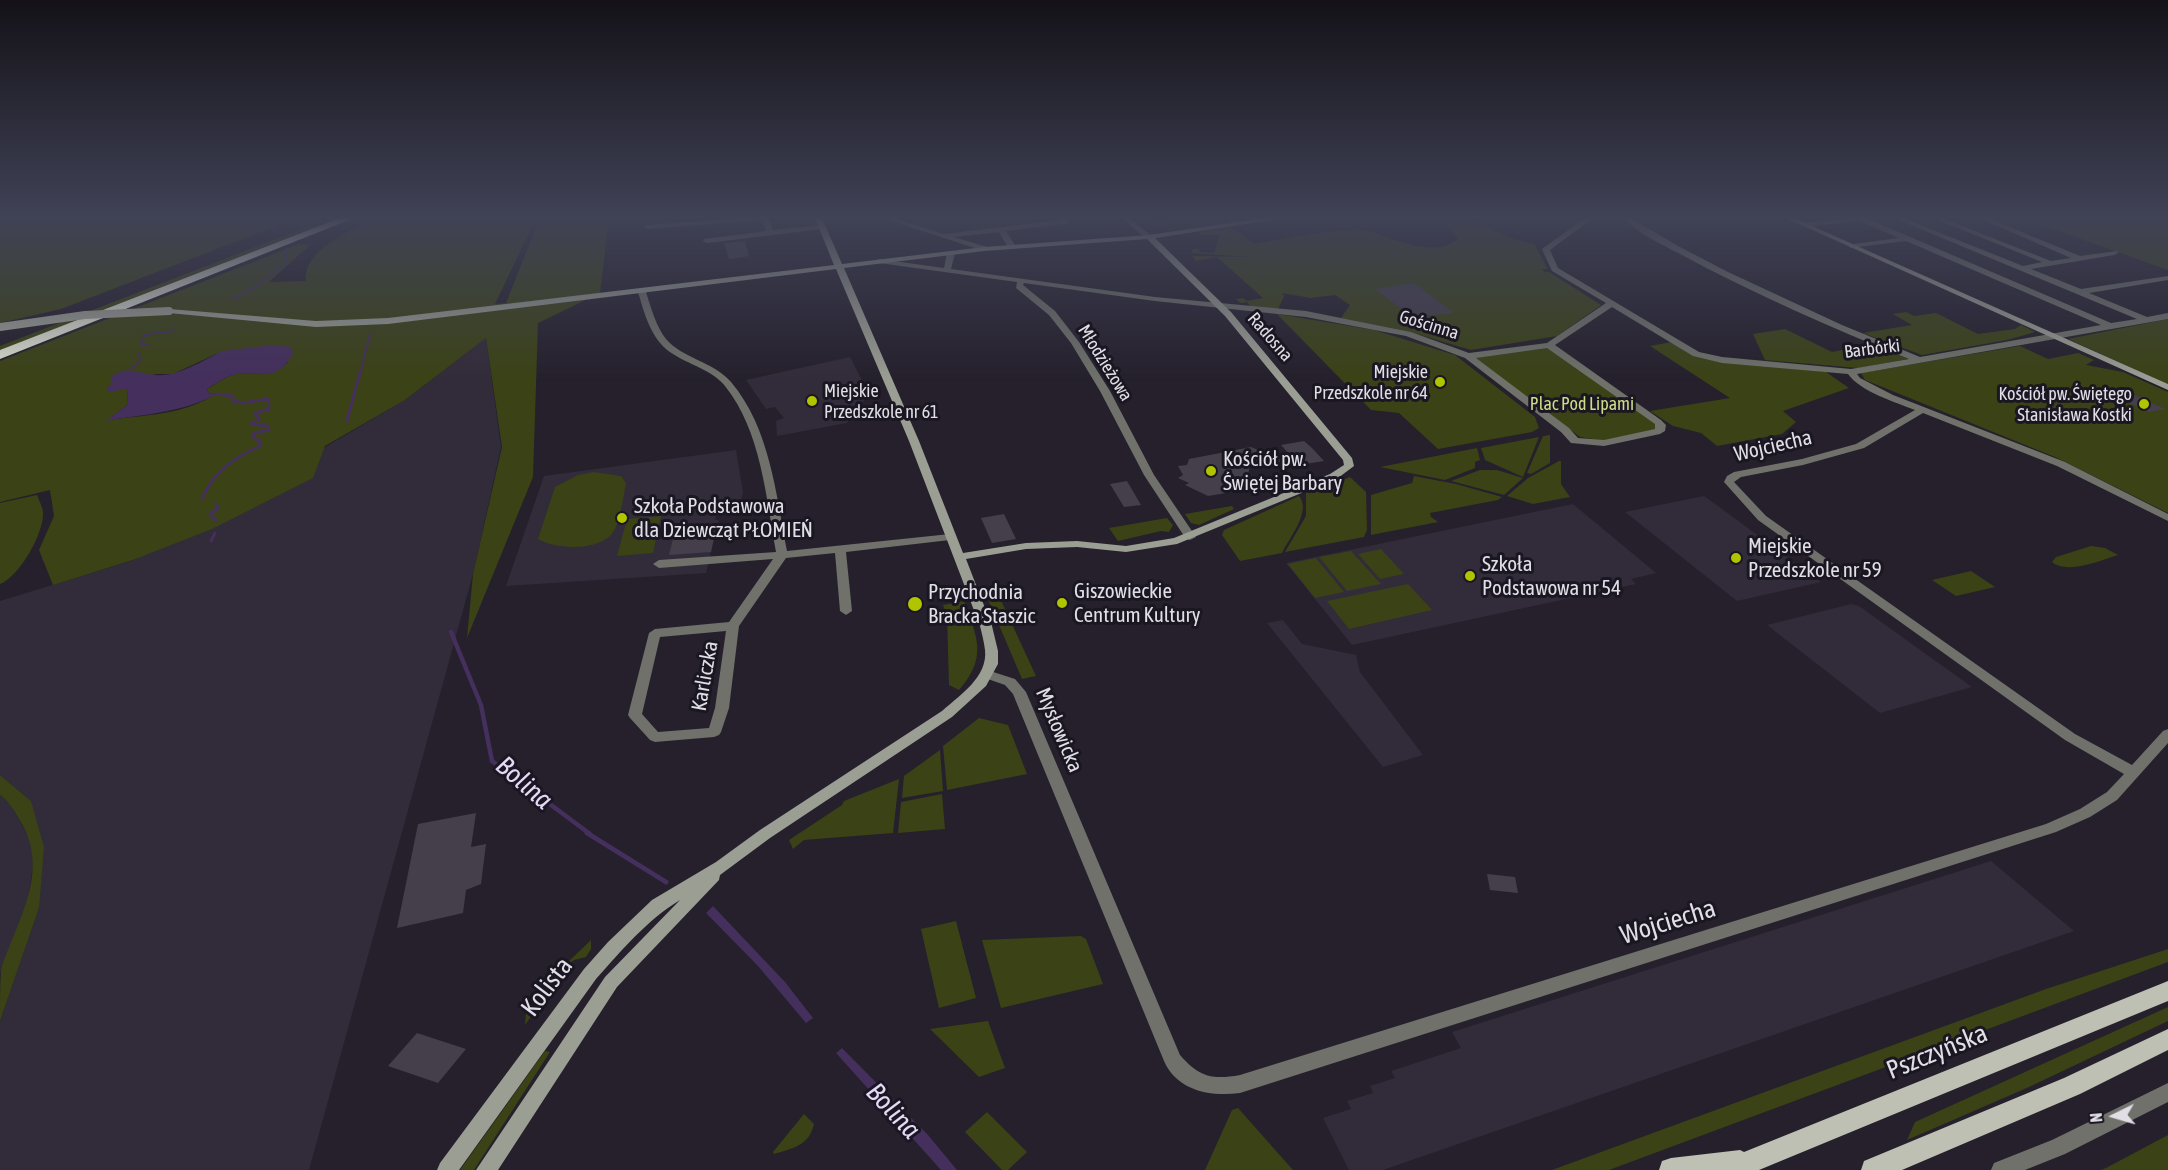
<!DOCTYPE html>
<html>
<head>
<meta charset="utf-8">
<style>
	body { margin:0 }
	#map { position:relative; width:2168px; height:1170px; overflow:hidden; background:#25202c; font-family:"Asap Condensed",sans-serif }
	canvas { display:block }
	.north { position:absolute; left:2084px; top:1086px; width:60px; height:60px; -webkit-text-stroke:4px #1b1722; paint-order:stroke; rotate:265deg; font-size:16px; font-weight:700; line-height:24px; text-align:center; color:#e1dee6 }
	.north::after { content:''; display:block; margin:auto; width:21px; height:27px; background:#e1dee6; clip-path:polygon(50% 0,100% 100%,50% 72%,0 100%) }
</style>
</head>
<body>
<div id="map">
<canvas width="2168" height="1170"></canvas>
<div class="north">N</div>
</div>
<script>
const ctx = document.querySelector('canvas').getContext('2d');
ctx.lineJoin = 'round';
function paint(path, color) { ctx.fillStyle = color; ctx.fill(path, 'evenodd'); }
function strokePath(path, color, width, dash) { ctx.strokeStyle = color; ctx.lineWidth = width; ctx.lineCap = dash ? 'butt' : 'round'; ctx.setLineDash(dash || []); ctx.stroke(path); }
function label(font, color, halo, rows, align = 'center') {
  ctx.font = font + ' "Asap Condensed",sans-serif'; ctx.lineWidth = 6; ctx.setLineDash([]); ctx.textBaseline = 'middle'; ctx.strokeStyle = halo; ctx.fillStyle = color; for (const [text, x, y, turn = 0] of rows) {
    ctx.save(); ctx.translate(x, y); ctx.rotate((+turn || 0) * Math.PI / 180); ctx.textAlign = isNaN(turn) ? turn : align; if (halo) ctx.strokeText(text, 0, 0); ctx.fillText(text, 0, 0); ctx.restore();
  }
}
paint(new Path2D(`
	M1137,218H1194L1198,220L1154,227Z
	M486,338L501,447L473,574L309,1170H0V1021L39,908L31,801L0,775V601L134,560L405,400Z
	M850,357L869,394L847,423L777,436L776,421L784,418L775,407L766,409L746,380Z
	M736,450L743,492L739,514L716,516L715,520H719L718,525L714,526L716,529L706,573L506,586L544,476Z
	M1704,496L1718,506L1821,582L1737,601L1625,512Z
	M1573,504L1656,573L1631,579L1636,584L1352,645L1286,563Z
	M1851,604L1859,606L1972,687L1880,713L1767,625Z
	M1283,620L1302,644L1356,655L1360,672L1423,755L1383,767L1267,623Z
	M0,795L9,802L31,841L34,859L27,905L0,973Z
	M1991,861L2074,931L1383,1170H1349L1323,1118L1351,1109L1347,1101L1373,1093L1370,1086L1395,1078L1391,1071L1461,1048L1452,1032Z`), '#322b3a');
paint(new Path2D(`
	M0,218H297L61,309L0,323Z
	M330,218H344L0,352V346Z
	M378,218H536L495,304L506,303L540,218H609L600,293L538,323L533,477L467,638L473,574L502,447L486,338L405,400L325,446L313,478L212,529L133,560L53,585L39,550L54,516L50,490L0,502V361L299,244L310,245L269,282L306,281C302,250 354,228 378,218ZM246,352L288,362C266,383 256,369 233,375C224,377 215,385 207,389L209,393L215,394C185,415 144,415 108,420L128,404L127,388L108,386L156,374H173L218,353Z
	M2023,218H2168V270Z
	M1443,220L1478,222L1510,238L1534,244L1548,269H1542L1544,272H1549L1601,305L1557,336L1471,350L1410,332L1341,318L1350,305L1335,295L1311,298L1282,293L1284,296L1278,309L1251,307L1247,302L1240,303L1236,299L1243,298L1247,301L1263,298L1217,257L1196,261L1192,256L1251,257L1191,253L1193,249H1199V252L1214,253L1220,235H1200V232L1231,227L1254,244C1274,241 1350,226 1365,230C1392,237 1433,260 1458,239Z
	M1906,312L1914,316L1936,313L1978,334L2015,329L2021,325L2035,332L2007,340L1922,355L1863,333L1912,325L1893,314Z
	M1277,314L1374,330L1455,355L1535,417L1539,428L1532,432L1438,449L1399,413L1371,410Z
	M2168,319V384L2068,339Z
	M1785,329L1832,352L1872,344L1908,359L1858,368L1765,360L1753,334Z
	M1672,342L1717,361L1826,372L1849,388L1783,411L1796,422L1782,434L1717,446L1701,433L1673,426L1650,411L1730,398L1650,346Z
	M2020,346L2048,359L2078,353L2094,360L2086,365L2123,372L2168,392V513L2055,457L1865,380L1861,373Z
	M1542,347L1550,348L1656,422L1657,429L1604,441L1580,437L1474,358Z
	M1550,435V463L1531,474L1527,473L1543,436Z
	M1539,437L1523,477L1485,460L1481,448Z
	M1477,448L1480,460L1475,462V468L1445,480L1380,467Z
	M1559,461H1561V484L1570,497L1533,504L1507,496L1528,478Z
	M1480,470H1497L1523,478L1504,495L1451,481Z
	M594,472L621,476L626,483C623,498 621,516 615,529C604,552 556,550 538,539L555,487L578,475Z
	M1414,476L1456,484L1502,497L1498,500L1430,513L1431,517L1438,522L1371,535V495L1412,483Z
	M1350,477L1366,492L1367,530L1364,537L1285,552L1306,516V493Z
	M37,495C39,501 43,507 43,513C44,533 19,577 0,584V503Z
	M1299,496C1312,511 1289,538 1282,553L1240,561L1222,535L1224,530Z
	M1232,506L1234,509L1199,525L1191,523L1185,514Z
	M661,516L653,553L617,556L627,519Z
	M1167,518L1173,525L1169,532L1161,531L1118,541L1109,528Z
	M2091,546L2105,548L2118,555C2101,560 2068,575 2052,562L2056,557Z
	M1381,549L1404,574L1380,579L1358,554Z
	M1351,551L1381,584L1347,591L1319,557Z
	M1316,558L1344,592L1315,598L1288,564Z
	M1971,571L1995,587L1956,596L1932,580Z
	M1408,584L1432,610L1349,629L1327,601Z
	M998,594L1036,676L1022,679L987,597Z
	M964,601C977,637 988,657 959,690L949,685L947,616L943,605Z
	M979,718L1008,725L1027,774L947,790L943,746Z
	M940,750L943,791L902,798L904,776Z
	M0,775L31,801L44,847L39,908L0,1021C0,1006 0,985 1,970C16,922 50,874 22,824C15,813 11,803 0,795Z
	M899,779L893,833L804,840L793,849L789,840L842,805L844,801Z
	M942,794L945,829L898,833L901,802Z
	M956,921L976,998L939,1008L921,929Z
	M1081,936L1086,939L1103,984L1001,1008L982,940Z
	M591,940V949L586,957L574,960L565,967L525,1025L526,1014L567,963Z
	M2168,949V962L1609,1170H1552L2046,989Z
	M2168,1007V1021L2029,1087L1907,1140L1915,1122Z
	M988,1021L1005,1068L979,1077L930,1029Z
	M545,1051L550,1052L474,1170H460Z
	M1238,1108L1293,1170H1205L1232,1110Z
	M987,1112L1027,1152L1008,1170H1002L965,1132Z
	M804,1114L814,1124C809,1146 793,1148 774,1154L773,1152Z
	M2168,1135V1170H2101L2106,1168Z`), '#3b4215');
paint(new Path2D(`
	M269,345L291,347L293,353C275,386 258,369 233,375C225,377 215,384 207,389L209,393L217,394C182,413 144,414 106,421L128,404L127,389L107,392L108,386L113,384L110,378C128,362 143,377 163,375C180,374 202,362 218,353C224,349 258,348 269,345Z
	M713,906L785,982L813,1018L806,1023L758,966L706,913Z
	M842,1048L928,1135L957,1170H941L836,1053Z`), '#442f5d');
strokePath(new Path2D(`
	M2163,218L2167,228
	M275,232L271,224L276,218
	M232,299L257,286L287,261V248
	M149,345L140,344L146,334L168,332L175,328
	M131,369L140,361L139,353
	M360,374L370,334`), '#442f5d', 2);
strokePath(new Path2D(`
	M347,421L360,372
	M202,499C213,472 234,458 260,446V441L253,437L254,433L269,430L267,426L251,424L259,419L255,413L269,409L268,399L243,403L233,401V396L217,394
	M216,504L218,508L210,514L217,521
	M211,541L215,533`), '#442f5d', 3);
strokePath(new Path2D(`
	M451,632L481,705L492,761L590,834`), '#442f5d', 4.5);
strokePath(new Path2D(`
	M587,833L666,882`), '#442f5d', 5);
paint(new Path2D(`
	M745,241L749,256L729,259L724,243Z
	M1414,283L1449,309L1454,313L1412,317L1375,289Z
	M2133,394L2165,409L2149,412L2116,397Z
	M1304,441L1312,448L1324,461L1299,465L1281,445Z
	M1251,447L1288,462L1250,466L1244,490L1208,496L1185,485L1189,483L1178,478L1183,475L1178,466L1187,465L1189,459Z
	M1127,481L1141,505L1124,507L1110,484Z
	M1004,514L1016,539L992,543L981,518Z
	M716,529L711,552L669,555L675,531Z
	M476,813L471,847L486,844L481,884L466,890L463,913L397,928L418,824Z
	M1487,874L1515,877L1518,893L1490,890Z
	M417,1033L466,1049L438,1083L388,1066Z`), '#443f4b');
paint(new Path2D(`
	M742,218H768L773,230L822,225L826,227L822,229L707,243L703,241L704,239L766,231L762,220L648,229L644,227L648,225Z
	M883,218H893L944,234L1060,220L1059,218H1065L1069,222L1065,224L1006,231L1016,247L1012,249H1009L999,232L954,237L987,247L988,249L984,251Z
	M1122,218H1129L1153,237L1146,239Z
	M1585,218H1593L1550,250L1558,268L1699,352L1722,357L1851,369L1909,359C1832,328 1754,294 1682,255C1663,245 1637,233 1624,218H1631L1678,246L1728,272L1842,325L1920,357L2101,325L1906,241L1850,248L1849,246L1853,244L1899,238L1859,221L1805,227L1801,225L1802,223L1848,218H1866L2111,323L2137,319L1894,218H1903L2023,266L2042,262L1933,218H1942L2051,261L2071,258L1979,218H1988L2080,256L2117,251L2118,253L2114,255L2031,269L2081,289L2168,276V280L2089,293L2147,317L2168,313V319L1857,374L1860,378L1893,395L2065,462L2168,514V521L2057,466L1923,413L1864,448L1803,465L1741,477L1734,482L1766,516L2075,734L2132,765L2163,731L2168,729V743L2117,800L2090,817L2056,832L1240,1093C1211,1097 1177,1091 1164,1061L1013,694L1005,685L982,677L980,674L982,671L987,670L1015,679L1026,692L1180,1055C1199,1077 1212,1080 1240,1075L2046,824L2080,809L2107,792L2124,774L2065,740L1758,520L1724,482L1727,476L1734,472L1802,459L1856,444L1915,410C1895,402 1861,392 1848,374L1722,363L1693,356L1612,307L1555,345L1661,420L1666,425L1665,431L1660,434L1604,446L1571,443L1561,432L1465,358L1406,336L1306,317L1155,301L1024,283L1023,285L1055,311L1079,342L1110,391L1154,475L1196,537L1190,540L1186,539L1144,475L1100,391L1071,343L1049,315L1016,288L1017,282L879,263L875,261L879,259L944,268L947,253L951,251L955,253L951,269L1155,297L1306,311L1411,332L1469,353L1547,343L1606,303L1552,271L1542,249ZM1547,348L1655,424V429L1604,440L1578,438L1569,428L1476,358Z
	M639,290L646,292C651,308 656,326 666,339C683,359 713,361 731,382C770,428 776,494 787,551L950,534L956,537L950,540L846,552L852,611L846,615L840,611L835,553L786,558L739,626L729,708L721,732L719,735L714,737L655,742L650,740L630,718L628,715L649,633L655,629L729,622L773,559L659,568L653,564L659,560L776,552C766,497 761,431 725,386C709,367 684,364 666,349C650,335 644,312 638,292ZM726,631L715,708L709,728L658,732L642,714L660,637Z
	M2168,1083V1102L2065,1154L2025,1170H1991L1994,1163L2052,1140Z`), '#6f716a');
paint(new Path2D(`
	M815,218H822L842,264L984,247L1149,235L1262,218H1276L1273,220L1155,238L1231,312L1352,458L1354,466L1338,478L1177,544L1126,552L1077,547L1026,549L966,559L992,626L998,651V664L986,686L952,717L770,838L720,875L719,880L617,987L498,1170H476L605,977L680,900C647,920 621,951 596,979L459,1170H437L440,1163L584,969L608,942L652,900L716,862L760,830L942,711C960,695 988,677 985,650C984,642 982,634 980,626L909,441L836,269L388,324L316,327L169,313L165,311L169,309L316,321L388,318L834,265ZM1147,239L1225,316L1343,460L1344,465L1330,474L1174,538L1126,546L1077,541L1026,543L963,553L919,441L844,268L984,251Z
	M1786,218H1794L2168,384V390Z`), '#9b9e93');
paint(new Path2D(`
	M2168,981V1001L1759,1170H1659L1662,1161L1671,1158L1740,1150L1744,1152Z
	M2168,1029V1050L2080,1094L1902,1170H1861L1864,1161L2064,1078Z`), '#bdc0b3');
paint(new Path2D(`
	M340,218H354L0,359V350Z`), '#dce0d0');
strokePath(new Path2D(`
	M0,327L85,315L169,311`), '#9b9e93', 8);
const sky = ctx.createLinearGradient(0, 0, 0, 381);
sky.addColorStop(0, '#141218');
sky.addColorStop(0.57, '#404256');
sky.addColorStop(1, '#40425600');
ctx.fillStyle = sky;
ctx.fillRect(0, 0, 2168, 381);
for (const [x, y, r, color] of [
	[1440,382,6,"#b0c500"],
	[812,401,6,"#b0c500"],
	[2144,404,6,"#b0c500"],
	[1211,471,6,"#b0c500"],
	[622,518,6,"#b0c500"],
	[1736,558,6,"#b0c500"],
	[1470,576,6,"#b0c500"],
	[1062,603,6,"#b0c500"],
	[915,604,8,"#b0c500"]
]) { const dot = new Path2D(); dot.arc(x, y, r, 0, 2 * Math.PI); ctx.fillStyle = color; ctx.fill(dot); strokePath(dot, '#1b1722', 2); }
label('18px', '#e1dee6', '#1b1722', [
	["Gościnna",1429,325,17],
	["Radosna",1270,337,49],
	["Barbórki",1872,349,-7],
	["Młodzieżowa",1105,363,58]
]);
label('18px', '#e1dee6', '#1b1722', [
	["Miejskie",1428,372],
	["Przedszkole nr 64",1428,393],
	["Miejskie",824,391,"left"],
	["Przedszkole nr 61",824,412,"left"],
	["Kościół pw. Świętego",2132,394],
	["Stanisława Kostki",2132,415]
], 'right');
label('18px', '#cddc86', '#1b1722', [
	["Plac Pod Lipami",1582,404]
]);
label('21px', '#e1dee6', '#1b1722', [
	["Wojciecha",1773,446,-13],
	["Karliczka",705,676,-80],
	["Mysłowicka",1059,730,67]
]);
label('21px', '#e1dee6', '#1b1722', [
	["Kościół pw.",1223,459],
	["Świętej Barbary",1223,483],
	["Szkoła Podstawowa",634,506],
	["dla Dziewcząt PŁOMIEŃ",634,530],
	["Miejskie",1748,546],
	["Przedszkole nr 59",1748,570],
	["Szkoła",1482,564],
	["Podstawowa nr 54",1482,588],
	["Giszowieckie",1074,591],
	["Centrum Kultury",1074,615],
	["Przychodnia",928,592],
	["Bracka Staszic",928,616]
], 'left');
label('26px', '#e1dee6', '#1b1722', [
	["Wojciecha",1668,922,-17],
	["Kolista",547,987,-53],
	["Pszczyńska",1937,1052,-22]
]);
label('italic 27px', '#e5d9f8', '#1b1722', [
	["Bolina",524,783,41],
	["Bolina",893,1111,47]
]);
</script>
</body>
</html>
